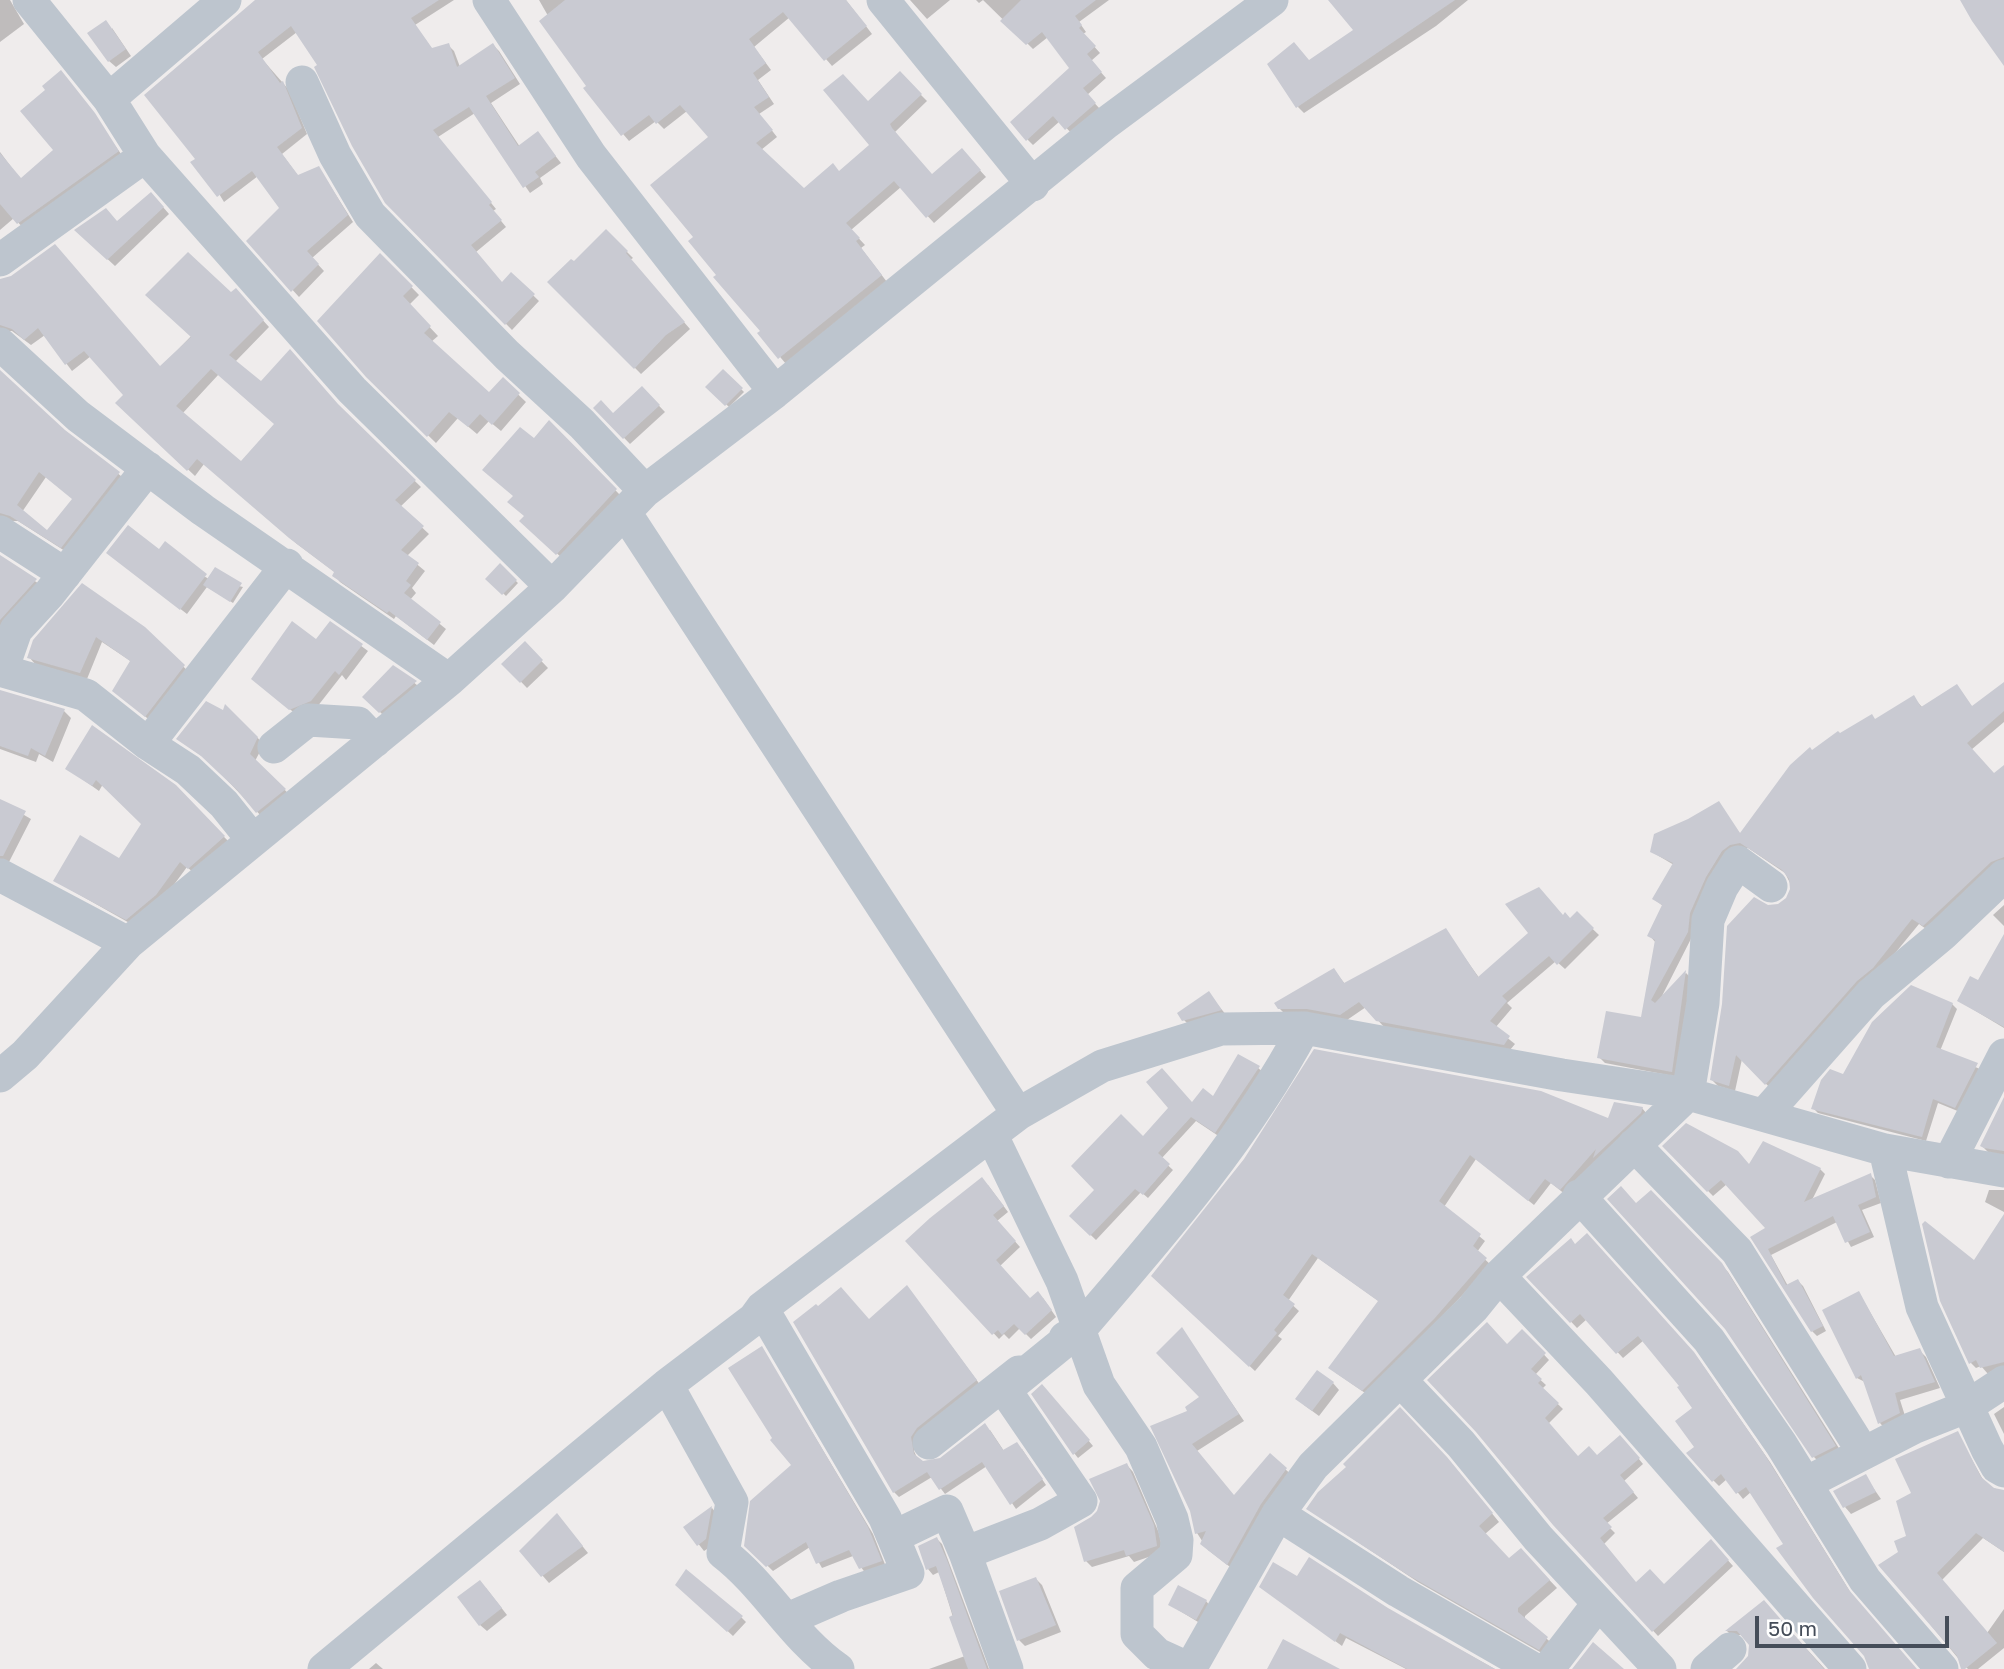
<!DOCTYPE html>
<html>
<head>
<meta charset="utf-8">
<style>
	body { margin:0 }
	#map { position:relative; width:2004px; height:1669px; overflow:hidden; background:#efecec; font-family:"Golos Text",sans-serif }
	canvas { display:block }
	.scale { position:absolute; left:1755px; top:1616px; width:194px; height:32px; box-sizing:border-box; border:4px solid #454d59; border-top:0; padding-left:9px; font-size:21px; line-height:24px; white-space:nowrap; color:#454d59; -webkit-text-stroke:5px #fff; paint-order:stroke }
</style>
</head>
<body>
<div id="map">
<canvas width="2004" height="1669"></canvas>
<div class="scale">50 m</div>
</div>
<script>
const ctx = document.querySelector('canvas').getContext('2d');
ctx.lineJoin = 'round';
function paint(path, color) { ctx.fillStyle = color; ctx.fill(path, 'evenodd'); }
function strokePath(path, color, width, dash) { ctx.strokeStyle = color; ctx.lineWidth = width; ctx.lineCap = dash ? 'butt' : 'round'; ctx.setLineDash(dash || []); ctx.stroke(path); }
paint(new Path2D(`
	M0,0H10L24,24L0,42Z
	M258,0H454L415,25L433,50L448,45L454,51L460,67L493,45L499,51L520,84L491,103L520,147L538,134L561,163L540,178L543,184L530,193L475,113L438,137L496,209L493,211L506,227L476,252L502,284L511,274L539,301L512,330L387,202L320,66L297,32L262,59L289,90L307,134L282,154L299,177L319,168L353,222L312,258L324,271L299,297L248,241L282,209L258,176L224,202L198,159Z
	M539,0H846L872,34L832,66L790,17L754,47L771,70L758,80L774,104L759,114L777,137L761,150L804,190L840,173L872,145L868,104L900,74L927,101L895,132L932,176L968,157L986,177L934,223L901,187L851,230L865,245L861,248L887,282L786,364L760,333L762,331L718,275L695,238L710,137L687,111L664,129L656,121L629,141L585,89L588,86Z
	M910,0H950L927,19Z
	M976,0H1109L1079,22L1086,32L1083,34L1100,53L1091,61L1106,78L1087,95L1100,109L1072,134L1060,121L1033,145L1027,139L1071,68L1048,37L1033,49L983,0L979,3Z
	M1342,0H1468L1436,26L1304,113L1298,107L1310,62L1355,31Z
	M112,28L131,56L116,67L109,61Z
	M67,79L124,158L25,230L14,218L0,230V152L21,180L55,150Z
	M157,200L169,214L115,266L77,231L118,223Z
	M606,231L633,258L630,260L690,329L641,374L550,282L574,264Z
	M380,255L419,295L409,305L438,336L431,342L490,394L503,380L526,402L501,431L489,421L477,434L458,418L436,443L367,376Z
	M0,280L160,368L231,295L242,297L269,327L235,362L261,384L344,412L421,487L400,507L429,534L407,556L425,571L412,588L416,593L410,600L446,629L434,645L396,616L394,619L340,582L334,575L336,573L297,544L204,464L195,476L118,403L125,395L91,356L72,371L45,335L31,345L12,331L0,332ZM219,374L276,425L242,463L182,414Z
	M723,371L744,392L729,407L708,387Z
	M0,372L64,431L126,480L68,553L18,521H0ZM46,477L73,499L47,533L22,512Z
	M642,388L665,412L630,444L595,408L613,415Z
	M549,422L620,495L563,559L522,521L526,517L515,496L534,441Z
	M159,551L209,579L243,587L233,603L207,587L187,614L114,558Z
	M0,557L42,586L0,643Z
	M500,566L518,583L506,596L488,579Z
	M330,623L368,651L346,680L342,675L317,707L297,715L260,685L316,641Z
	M144,629L190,673L152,722L121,697L132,662L102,642L87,679L35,664L29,657L34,641Z
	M525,644L548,668L527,688L504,664Z
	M394,667L422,689L386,718L365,697Z
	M2004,684V722L1971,750L1994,775L2004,767V864L1929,931L1919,924L1878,974L1772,1090L1742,1059L1735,1091L1718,1086L1712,1080L1768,907L1779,905L1788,899L1792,887L1785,873L1748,848L1736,850L1662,996L1686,973L1691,978L1678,1077L1605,1063L1599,1057L1642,1019L1656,943L1650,936L1663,906L1654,899L1674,865L1652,852L1689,821L1718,803L1741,835L1812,752L1840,735L1876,721L1913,697L1923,708L1957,686L1973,708Z
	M0,691L64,711L71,718L53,762L39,754L36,762L0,749Z
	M225,707L264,744L255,761L291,796L263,818L210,762L178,739L224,712Z
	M68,769L175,787L230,843L195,874L187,867L162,901L133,925L55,881L119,861L143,824L103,784L99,791Z
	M0,801L31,819L9,862L0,863Z
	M2004,905V926L1993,915Z
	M1577,914L1599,935L1565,969L1556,961L1507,1003L1512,1008L1495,1028L1515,1044L1510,1050L1384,1027L1366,1007L1347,1020L1286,1015L1279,1008L1334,970L1345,984L1445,930L1480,979L1563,917L1571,920Z
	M2004,938V1028L1959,1001L1979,983Z
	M1209,994L1227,1016L1190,1026L1184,1020Z
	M1952,1004L1957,1009L1940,1051L1982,1070L1960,1112L1938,1103L1926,1141L1818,1113L1813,1108L1844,1076Z
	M1258,1068L1263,1072L1220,1137L1196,1121L1161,1159L1173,1170L1148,1198L1141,1192L1096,1240L1071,1216L1143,1139L1193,1104L1214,1099Z
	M2004,1101V1156L1988,1152L1982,1146Z
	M1642,1108L1647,1114L1566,1195L1551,1183L1534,1205L1476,1159L1444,1207L1485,1241L1477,1252L1491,1265L1368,1395L1336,1373L1380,1302L1318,1258L1288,1301L1299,1311L1278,1336L1282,1339L1255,1371L1153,1276L1246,1160L1609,1121Z
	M1664,1146L1750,1166L1820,1169L1825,1174L1812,1200L1870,1175L1875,1180L1881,1203L1862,1210L1874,1237L1851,1247L1837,1222L1771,1255L1788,1286L1798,1281L1803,1286L1826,1331L1817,1336L1812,1331L1752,1237L1768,1228L1727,1184L1713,1196Z
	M988,1185L1008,1212L997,1221L1020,1247L1000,1266L1030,1300L1043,1298L1056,1317L1031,1339L1020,1328L1009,1339L1004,1334L999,1339L908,1241Z
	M1989,1190H2004V1212L1985,1202Z
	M1651,1193L1728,1272L1842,1453L1821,1464L1814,1457L1726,1328L1636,1205Z
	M2004,1217V1369L1988,1374L1981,1366L1976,1368L1971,1363L1974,1263Z
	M1529,1277L1699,1360L1770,1462L1854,1598L1916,1669H1870L1866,1656L1751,1492L1743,1499L1727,1479L1719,1486L1713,1480L1696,1447L1695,1409L1682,1386L1644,1340L1623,1358L1587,1319L1577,1328Z
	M912,1293L981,1386L921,1433L914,1451L918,1460L922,1463L941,1460L990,1430L1004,1451L1022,1449L1046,1485L1016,1509L987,1466L945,1494L932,1477L899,1497L894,1492L869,1321Z
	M1859,1293L1896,1357L1919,1350L1926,1357L1940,1388L1900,1400L1906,1419L1886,1430L1880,1423L1865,1382L1857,1378Z
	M1182,1330L1244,1421L1197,1451L1234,1497L1270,1456L1293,1476L1234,1570L1208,1550L1197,1533L1190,1411L1202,1398Z
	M1522,1331L1549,1360L1535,1375L1546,1385L1542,1389L1563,1409L1548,1424L1579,1458H1598L1625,1442L1643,1464L1624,1481L1638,1498L1606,1524L1615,1533L1604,1544L1636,1584L1664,1586L1716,1547L1733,1566L1658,1636L1585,1557L1508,1347Z
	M762,1348L873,1534L886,1567L866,1574L853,1556L822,1568L810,1547L773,1571L746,1545L794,1465Z
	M1333,1383L1339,1390L1319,1416L1304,1405Z
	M1047,1391L1093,1446L1078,1458L1074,1453Z
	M2004,1407V1434L1994,1414Z
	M1957,1433L1986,1485L2004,1492V1552L1983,1538L1942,1580L1987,1633L2004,1609V1648L1978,1669H1968L1962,1663L1881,1565L1900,1552L1908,1537L1914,1493Z
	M1127,1465L1133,1472L1159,1533L1163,1552L1134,1562L1129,1556L1092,1567L1086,1561L1092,1519Z
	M1454,1467L1499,1522L1485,1534L1510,1560L1521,1550L1557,1588L1525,1616V1620L1555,1646L1547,1656L1418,1582L1308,1509Z
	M1865,1476L1881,1499L1851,1514L1845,1507Z
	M712,1508L717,1514L712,1546L704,1551L686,1528Z
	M563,1522L588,1553L549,1583L521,1551Z
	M937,1539L942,1544L989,1669H929L965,1656L939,1572L933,1575L928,1569L920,1547Z
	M1036,1579L1042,1585L1061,1632L1025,1646L1019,1640Z
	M1297,1579L1387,1609L1495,1669H1406L1346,1638L1342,1646L1261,1587Z
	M678,1585L741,1617L746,1622L733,1636Z
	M486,1588L507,1615L487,1631L480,1625Z
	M1206,1601L1212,1608L1203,1625L1170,1605Z
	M1764,1602L1825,1669H1737L1750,1657L1751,1646L1742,1635H1731L1727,1631Z
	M376,1663L383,1669H369Z`), '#0003');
paint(new Path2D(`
	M255,0H439L411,18L432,48L449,43L457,67L493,43L515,78L486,96L518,146L538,131L556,156L535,172L539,177L523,188L469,107L433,130L492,202L489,205L502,220L471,245L502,282L511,272L535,294L505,325L385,203L352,146L314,67L317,65L291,26L258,52L280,83L283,81L302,128L277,147L298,175L319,166L348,215L307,251L319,264L291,292L246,241L279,208L252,171L217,197L190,162L195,159L144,95Z
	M565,0H846L867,26L824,61L783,12L749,39L766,63L753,73L769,97L754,107L773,130L756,143L804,188L833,163L839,171L869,145L823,90L843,74L868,101L900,71L922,94L890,124L892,128L932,174L962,148L981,170L926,218L894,181L846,223L860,238L856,241L882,275L778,359L757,333L760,331L713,277L716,275L688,241L693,237L650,185L708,137L680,105L656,124L649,115L621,136L583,88L586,86L539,21Z
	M1021,0H1096L1075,16L1082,25L1079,28L1096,46L1087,54L1102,72L1083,88L1096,103L1065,130L1053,116L1026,141L1010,122L1069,68L1042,32L1026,45L1000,21Z
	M1328,0H1455L1296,108L1267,64L1294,42L1309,60L1353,30Z
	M1960,0H2004V66L1972,21Z
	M106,20L126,49L108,62L87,33Z
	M61,70L95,113L119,151L17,224L0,204V153L21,178L53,150L20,111L45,90L42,86Z
	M151,192L164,207L107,260L74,230L106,208L117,221Z
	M606,229L628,251L626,253L685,322L666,335L634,369L547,282L571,259L574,261Z
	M55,244L160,366L191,337L145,295L188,252L231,292L236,288L264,320L229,355L261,381L290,349L338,404L416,480L395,500L424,526L401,550L419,563L406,581L411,585L404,593L441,622L427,640L389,611L387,613L332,576L334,572L289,538L197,459L187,471L115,403L123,395L84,351L65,365L38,328L24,340L12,329L0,325V279L11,276ZM211,369L274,424L241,461L176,406Z
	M380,253L413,286L403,296L431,326L424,333L489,392L503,377L520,393L492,425L480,414L468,427L449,412L427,437L366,377L317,321Z
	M723,369L743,388L725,406L705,387Z
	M0,370L65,430L120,472L61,548L10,516L0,513ZM39,472L72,499L47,530L17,505Z
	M642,386L660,405L623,439L593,408L601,400L613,413Z
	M549,420L617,489L556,555L519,521L524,516L507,502L513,496L482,470L520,427L534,438Z
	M128,525L159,549L165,541L207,574L180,610L106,553Z
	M0,555L37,579L0,620Z
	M500,563L517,580L502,595L485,579Z
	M215,567L242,583L230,602L203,585Z
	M82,583L145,627L185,665L145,717L112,691L130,661L96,637L80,673L27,658L33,640Z
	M292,621L316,639L330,621L363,644L339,675L335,671L311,701L289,710L251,679Z
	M525,641L543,660L520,683L501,664Z
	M393,665L417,681L379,713L362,697Z
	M2004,682V711L1967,743L1994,773L2004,765V857L1991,862L1923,926L1912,919L1873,968L1857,981L1765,1085L1736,1055L1729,1086L1710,1080L1722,1004L1727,926L1754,897L1768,905L1778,904L1786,898L1790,889L1789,879L1782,870L1740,843L1730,845L1722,851L1706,877L1690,913L1688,932L1651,1000L1655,1003L1686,970L1672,1072L1597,1058L1606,1011L1641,1017L1655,940L1647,936L1662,905L1652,899L1673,863L1650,852L1654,834L1688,819L1719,801L1740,833L1790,765L1810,747L1812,750L1838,731L1840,733L1872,714L1875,719L1914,695L1921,707L1957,684L1972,706Z
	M0,690L65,709L45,756L31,748L28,756L0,746Z
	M206,701L223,710L225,704L258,737L250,754L286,789L256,813L237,790L201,756L176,739Z
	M92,725L176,785L225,836L188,869L180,862L156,895L126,920L53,881L80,835L119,858L141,824L96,780L92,786L65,769Z
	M0,799L26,811L3,856H0Z
	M1539,887L1563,915L1565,912L1570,918L1577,911L1594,928L1557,965L1549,956L1502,996L1507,1001L1490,1021L1510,1036L1504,1045L1376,1021L1359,1002L1340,1015L1307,1009H1278L1274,1003L1334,968L1344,983L1446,928L1478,977L1528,933L1505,904Z
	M2004,934V1027L1957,1001L1970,976L1978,980Z
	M1911,985L1953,1003L1936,1047L1978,1063L1955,1108L1933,1099L1922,1137L1811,1109L1821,1080L1830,1069L1843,1074L1872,1022Z
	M1209,991L1222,1010L1182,1021L1177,1013Z
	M1314,1049L1541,1091L1608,1118L1614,1102L1643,1107L1641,1113L1593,1158L1596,1149L1560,1190L1545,1179L1528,1201L1470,1155L1439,1201L1481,1234L1473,1246L1487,1258L1434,1319L1362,1391L1328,1368L1378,1301L1312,1254L1283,1295L1295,1304L1274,1330L1277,1333L1249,1367L1151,1276L1244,1159Z
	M1238,1054L1260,1066L1215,1133L1191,1117L1158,1153L1170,1164L1143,1195L1135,1189L1090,1236L1069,1216L1094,1190L1071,1166L1121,1114L1143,1136L1168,1108L1146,1082L1162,1068L1192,1102L1203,1088L1213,1096Z
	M2004,1097V1151L1984,1148L1980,1146Z
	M1686,1123L1738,1151L1749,1164L1763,1141L1821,1168L1804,1202L1871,1173L1876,1197L1858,1205L1870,1232L1845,1243L1833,1216L1768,1249L1786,1285L1798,1279L1823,1326L1811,1332L1750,1237L1765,1228L1721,1180L1707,1192L1662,1146Z
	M982,1177L1004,1206L993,1215L1016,1241L996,1260L1030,1298L1038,1291L1052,1310L1025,1335L1014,1324L1002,1335L998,1330L992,1335L905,1241L930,1218Z
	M1621,1186L1636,1203L1651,1190L1722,1263L1836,1446L1812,1458L1725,1329L1607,1199Z
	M2004,1214V1362L1980,1368L1976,1360L1969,1364L1940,1301L1922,1224L1925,1221L1974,1260Z
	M1587,1233L1694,1352L1765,1455L1849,1590L1917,1669H1869L1864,1656L1813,1598L1776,1548L1783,1544L1746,1487L1736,1494L1721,1474L1712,1482L1686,1453L1694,1447L1675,1421L1692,1408L1677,1387L1679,1386L1638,1336L1616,1354L1580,1314L1570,1323L1526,1277L1571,1238L1575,1244Z
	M907,1285L977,1380L917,1428L911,1437L914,1454L923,1461L940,1458L985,1423L1003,1450L1017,1442L1043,1479L1010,1505L982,1462L939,1490L927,1472L893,1493L793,1322L816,1304L818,1306L841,1287L869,1319Z
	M1859,1291L1894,1356L1920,1348L1935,1382L1895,1393L1900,1413L1878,1424L1861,1375L1856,1379L1822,1310Z
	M1487,1322L1507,1344L1522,1329L1546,1353L1531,1369L1542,1379L1538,1383L1559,1403L1545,1418L1578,1456L1589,1446L1597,1455L1620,1435L1640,1458L1620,1475L1634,1492L1603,1518L1612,1527L1600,1538L1636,1582L1650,1569L1664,1584L1711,1539L1729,1560L1652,1632L1553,1525L1476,1432L1427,1380Z
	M1182,1327L1239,1414L1192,1444L1234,1495L1270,1453L1287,1468L1261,1504L1227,1565L1200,1544L1206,1531L1195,1534L1190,1511L1150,1426L1187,1411L1185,1407L1199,1397L1156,1353Z
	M762,1346L868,1527L882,1561L859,1569L849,1550L816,1564L806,1542L766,1567L744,1546L750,1501L791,1465L770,1440L772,1438L728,1368Z
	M1317,1370L1334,1382L1312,1411L1295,1399Z
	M1042,1384L1090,1440L1073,1455L1031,1394Z
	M1400,1407L1447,1457L1493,1513L1479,1526L1509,1558L1521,1548L1550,1580L1518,1608V1612L1548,1637L1539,1650L1408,1575L1306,1509L1318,1492L1346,1467L1343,1464Z
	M1958,1431L1981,1477L1994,1488L2004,1490V1552L1976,1533L1937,1573L1997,1643L1965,1669H1961L1957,1656L1878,1565L1898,1552L1894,1541L1906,1536L1896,1501L1911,1493L1895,1459Z
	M1127,1463L1154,1525L1157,1546L1126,1556L1124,1550L1084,1562L1074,1527L1091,1517L1097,1511L1100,1501L1089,1479Z
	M1866,1474L1876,1492L1843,1508L1833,1491Z
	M712,1506L706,1539L697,1546L683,1527Z
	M557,1513L583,1546L541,1577L519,1551Z
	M937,1537L947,1560L987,1669H968L949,1617L953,1615L936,1566L926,1570L918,1546Z
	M1309,1557L1388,1608L1495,1669H1407L1340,1633L1335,1642L1259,1587L1273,1562L1297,1576Z
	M686,1569L743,1616L727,1632L675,1585Z
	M1036,1577L1056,1625L1017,1641L999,1591Z
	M480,1580L502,1608L479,1626L457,1597Z
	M1178,1585L1207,1600L1196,1620L1168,1605Z
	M1764,1600L1824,1669H1736L1748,1656L1749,1645L1737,1631H1725Z
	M1283,1639L1340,1669H1267Z
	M1593,1642L1624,1669H1572Z`), '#c9cad2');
strokePath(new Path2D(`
	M29,0L109,99L145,156L352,390L552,587
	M489,0L591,156L775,392
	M883,0L1033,185
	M302,82L335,155L370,215L507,355L582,424L645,491
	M109,99L225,0
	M0,260L145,156
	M0,344L78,416L203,510L449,680
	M626,514L1018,1114
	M0,532L65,574
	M0,670L86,695L148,744L188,770L224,804L252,839
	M2,670L16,630L49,594L148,468
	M148,744L287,565
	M274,747L308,720L358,723L375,741
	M0,875L128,943
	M0,1076L25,1055L128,943L449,680L552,587L645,491L775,392L1106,123L1272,0
	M1764,1115L1871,994L1943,934L2004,876
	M991,1134L1062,1281L1099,1385L1141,1447L1172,1519L1177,1540L1176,1555L1137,1588V1634L1157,1654L1190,1669
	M1634,1145L1737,1251L1863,1452
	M1885,1150L1922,1307L1987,1449L1997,1467L2004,1471
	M1949,1162L2004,1055
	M1579,1196L1709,1340L1781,1444L1865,1580L1942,1669
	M1499,1276L1599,1382L1850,1669
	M762,1308L885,1518L893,1537
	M1065,1338L1080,1329C1162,1234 1245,1139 1304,1028
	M1401,1381L1461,1444L1538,1538L1660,1669
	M667,1385L732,1502L723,1553C766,1586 793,1638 838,1669
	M929,1443L1019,1372
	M1806,1483L1913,1428L1966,1407L2004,1382
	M1278,1514L1398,1591L1534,1669
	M965,1553L1007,1669
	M788,1619L841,1596L908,1573L893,1537L947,1511L965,1553L1040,1524L1081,1501L1005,1390L1080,1329
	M324,1669L667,1385L754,1319L762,1308L1018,1114L1102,1066L1221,1029L1304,1028L1562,1075L1688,1094L1885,1150L2004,1171
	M1190,1669L1278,1514L1313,1466L1473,1308L1499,1276L1688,1094L1703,1003L1708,920L1722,887L1738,862L1771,886
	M1548,1669L1598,1604
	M1707,1669L1730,1649`), '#bdc5ce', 33);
</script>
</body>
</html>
